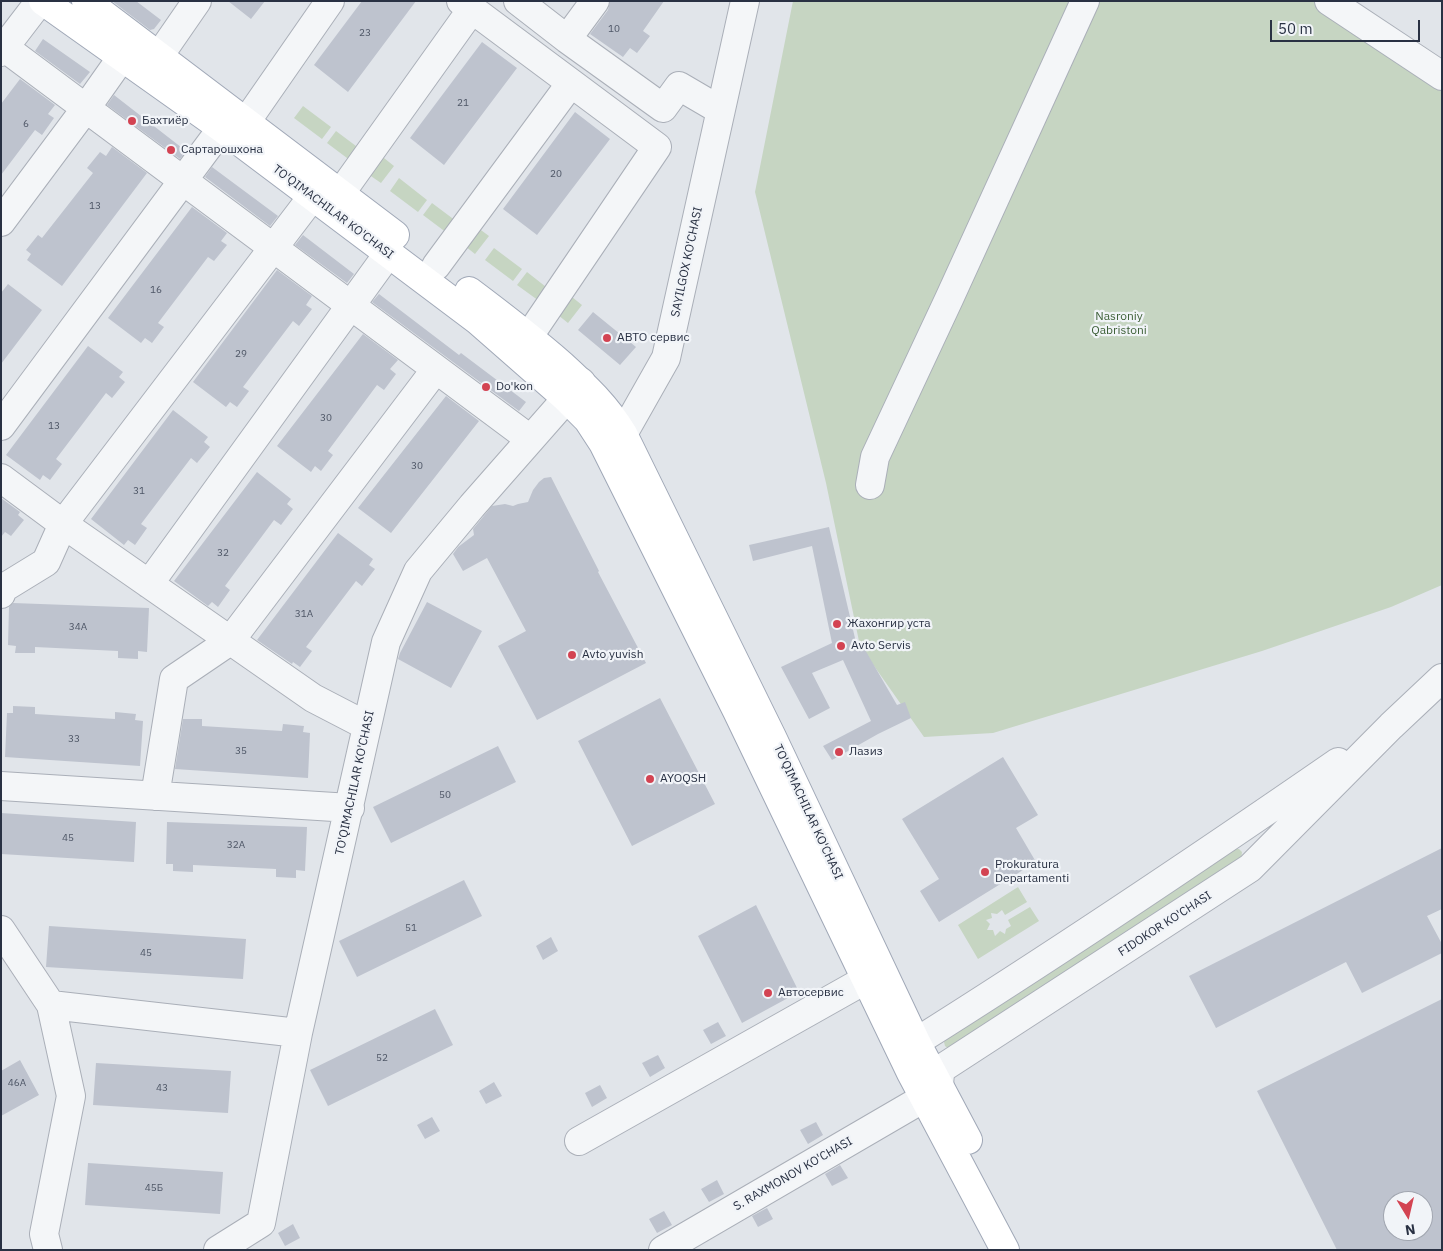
<!DOCTYPE html>
<html>
<head>
<meta charset="utf-8">
<style>
	body { margin:0 }
	#map { position:relative; width:1443px; height:1251px; overflow:hidden; background:#e1e5ea; font-family:"IBM Plex Sans",sans-serif }
	canvas { display:block }
	.frame { position:absolute; inset:0; border:2px solid #293143; pointer-events:none }
	.north { position:absolute; left:1383px; top:1191px; width:50px; height:50px; box-sizing:border-box; background:#f1f4f8; border:1px solid #a1a6b0; border-radius:50%; rotate:171deg; font-size:14px; font-weight:700; line-height:20px; text-align:center; color:#293143 }
	.north::after { content:''; display:block; margin:auto; width:18px; height:22px; background:#d34352; clip-path:polygon(50% 0,100% 100%,50% 72%,0 100%) }
	.scale { position:absolute; left:1270px; top:20px; width:150px; height:22px; box-sizing:border-box; border:2px solid #293143; border-top:0; padding-left:6px; font-size:15px; line-height:18px; white-space:nowrap; color:#293143; -webkit-text-stroke:4px #f1f4f8; paint-order:stroke }
</style>
</head>
<body>
<div id="map">
<canvas width="1443" height="1251"></canvas>
<div class="frame"></div>
<div class="north">N</div>
<div class="scale">50 m</div>
</div>
<script>
const ctx = document.querySelector('canvas').getContext('2d');
ctx.lineJoin = 'round';
function paint(path, color) { ctx.fillStyle = color; ctx.fill(path, 'evenodd'); }
function strokePath(path, color, width, dash) { ctx.strokeStyle = color; ctx.lineWidth = width; ctx.lineCap = dash ? 'butt' : 'round'; ctx.setLineDash(dash || []); ctx.stroke(path); }
function label(font, color, halo, rows, align = 'center') {
  ctx.font = font + ' "IBM Plex Sans",sans-serif'; ctx.lineWidth = 4.5; ctx.setLineDash([]); ctx.textBaseline = 'middle'; ctx.strokeStyle = halo; ctx.fillStyle = color; for (const [text, x, y, turn = 0] of rows) {
    ctx.save(); ctx.translate(x, y); ctx.rotate((+turn || 0) * Math.PI / 180); ctx.textAlign = isNaN(turn) ? turn : align; if (halo) ctx.strokeText(text, 0, 0); ctx.fillText(text, 0, 0); ctx.restore();
  }
}
paint(new Path2D(`
	M793,1H1349L1442,63V585L1391,607L1262,651L993,733L924,737L860,646L826,483L755,192Z
	M303,106L331,127L322,139L294,118Z
	M336,131L364,152L355,164L327,143Z
	M379,154L394,166L381,183L365,172Z
	M399,178L427,200L418,212L390,191Z
	M432,203L460,224L451,236L423,215Z
	M474,225L489,236L475,254L460,242Z
	M494,248L522,269L513,281L485,260Z
	M527,272L555,294L546,306L517,285Z
	M567,293L582,305L568,323L553,311Z
	M1234,849H1239L1242,852L1241,860L949,1049L945,1046L944,1042L946,1038Z
	M1018,887L1027,902L1005,915L1002,910L997,914L991,913L992,918L986,920L990,924L987,930H993L995,936L1000,931L1005,934L1006,929L1011,926L1008,920L1030,907L1039,921L978,959L958,925Z`), '#c6d5c2');
paint(new Path2D(`
	M112,1H136L161,20L154,29L150,30Z
	M228,1H265L251,19Z
	M362,1H416L348,92L314,65Z
	M610,1H664L643,31L650,36L637,53L630,48L623,57L590,34L608,10Z
	M43,39L90,72L80,84L35,51Z
	M482,42L517,68L444,165L410,138Z
	M20,79L55,105L48,114L54,118L42,135L35,130L1,175V104Z
	M114,95L186,151L180,159L107,105Z
	M575,112L610,139L537,235L503,209Z
	M112,147L147,173L62,286L27,260L31,254L26,250L38,235L42,238L93,173L87,168L100,152L106,156Z
	M212,167L278,216L270,226L205,177Z
	M192,207L227,233L221,241L227,245L214,261L208,257L158,323L164,327L152,343L145,338L141,343L108,318Z
	M303,235L354,274L347,283L295,245Z
	M277,270L312,296L306,305L312,309L299,326L293,321L243,387L249,391L237,407L230,402L226,407L193,382Z
	M8,284L42,310L1,364V293Z
	M379,294L459,355L461,353L526,402L519,411L372,302Z
	M593,312L636,347L620,365L578,330Z
	M363,334L398,360L390,369L396,374L384,390L377,385L328,451L333,455L321,471L315,466L311,472L277,446Z
	M88,346L123,372L119,377L125,382L112,398L106,393L56,459L62,464L50,480L43,475L40,480L6,455Z
	M446,396L479,421L391,533L358,508Z
	M173,410L208,437L204,442L210,447L197,463L191,458L141,524L147,528L135,545L128,540L124,545L91,519Z
	M257,472L291,499L287,504L293,509L281,525L274,520L225,586L230,590L218,607L212,602L208,606L174,581Z
	M551,477L599,571L598,572L646,663L537,720L498,646L526,631L487,558L463,571L453,554L458,547L474,535L473,529L492,506L505,504L513,506L518,504L528,502L533,490L539,482L544,478Z
	M1,498L20,512L18,515L24,520L11,536L5,532L1,537Z
	M829,527L858,651L864,648L897,705L905,702L911,718L878,734L832,760L823,746L871,721L843,660L812,673L830,708L809,719L781,667L832,643L812,546L753,561L749,545Z
	M338,533L373,559L369,565L375,569L362,586L356,581L306,647L312,651L300,667L293,662L292,664L257,640Z
	M427,602L482,631L451,688L398,659L400,653Z
	M13,603L149,608L147,652L138,651V659L118,658V651L35,647V653H15L16,646L8,645L9,607Z
	M660,698L715,804L632,846L578,741Z
	M13,706L35,707V714L115,719V712L136,714L135,720L143,721L140,766L5,757L7,713H13Z
	M183,719H202V726L282,731L283,724L304,726L303,732L310,733L308,778L175,769Z
	M498,746L516,782L391,843L373,807Z
	M1003,757L1038,815L1016,828L1036,862L939,922L920,891L939,879L902,819Z
	M1,813L136,822L134,862L1,854Z
	M167,822L307,827L305,871L296,870V878L276,877V869L193,865V872L173,871V864H166Z
	M1442,848V909L1427,916L1442,944V953L1362,993L1346,962L1216,1028L1189,976Z
	M464,880L482,916L357,977L339,941Z
	M756,905L799,992L742,1023L698,936Z
	M49,926L246,939L243,979L46,967Z
	M551,937L558,951L543,960L536,946Z
	M1442,999V1250H1337L1257,1091ZM1393,1201H1423V1231H1393Z
	M435,1009L453,1045L328,1106L310,1070Z
	M718,1022L726,1036L711,1044L703,1030Z
	M658,1055L665,1068L650,1077L642,1063Z
	M20,1060L39,1095L1,1116V1071Z
	M96,1063L231,1071L228,1113L93,1105Z
	M494,1082L502,1096L486,1104L479,1091Z
	M600,1085L607,1098L592,1107L585,1093Z
	M432,1117L440,1131L425,1139L417,1125Z
	M816,1122L823,1135L808,1144L800,1130Z
	M88,1163L223,1172L220,1214L85,1205Z
	M840,1165L848,1178L832,1186L825,1174Z
	M717,1180L724,1194L709,1202L701,1189Z
	M767,1208L773,1219L758,1227L752,1216Z
	M664,1211L672,1225L657,1233L649,1219Z
	M293,1224L300,1238L285,1246L278,1233Z`), '#bec3ce');
const minor = new Path2D(`
	M461,1L657,147L529,336
	M518,1L567,39L663,108L679,86L720,110
	M1329,1L1442,76
	M567,39L595,1
	M1,45L530,439
	M1,52L40,1
	M159,56L197,1
	M246,122L330,1
	M340,194L472,9
	M1,222L86,108L122,57
	M436,266L571,83
	M1,426L222,128
	M623,434L666,358L745,1
	M1,478L63,524L313,698L367,726
	M870,485L875,457L949,299L1085,1
	M149,584L388,254
	M1,594L2,589L46,562L63,524L312,197
	M1,786L350,808
	M155,796L174,679L230,641L436,369
	M1,930L51,1005L298,1033
	M909,1064L910,1052L916,1042C1059,952 1199,858 1338,762
	M579,1141L865,980
	M48,1250L44,1234L71,1096L51,1005
	M218,1250L261,1223L298,1033L386,642L418,571L472,506L581,382
	M663,1250L924,1098L939,1085L940,1073L944,1067L1250,868L1391,726L1442,678`);
const major = new Path2D(`
	M43,1L219,126L477,320L566,398L588,420L603,443L737,711L911,1073L1005,1250
	M86,1L395,235
	M469,291C501,315 532,339 562,365C585,386 607,407 623,434L772,737L916,1042L968,1140`);
strokePath(minor, '#aaafb8', 30);
strokePath(major, '#a0a8b7', 30);
strokePath(minor, '#f4f6f8', 28);
strokePath(major, '#fff', 28);
for (const [x, y, r, color] of [
	[132,121,5,"#d34352"],
	[171,150,5,"#d34352"],
	[607,338,5,"#d34352"],
	[486,387,5,"#d34352"],
	[837,624,5,"#d34352"],
	[841,646,5,"#d34352"],
	[572,655,5,"#d34352"],
	[839,752,5,"#d34352"],
	[650,779,5,"#d34352"],
	[985,872,5,"#d34352"],
	[768,993,5,"#d34352"]
]) { const dot = new Path2D(); dot.arc(x, y, r, 0, 2 * Math.PI); ctx.fillStyle = color; ctx.fill(dot); strokePath(dot, '#f1f4f8', 2); }
label('10px', '#4e5666', null, [
	["10",614,29],
	["23",365,33],
	["21",463,103],
	["6",26,124],
	["20",556,174],
	["13",95,206],
	["16",156,290],
	["29",241,354],
	["30",326,418],
	["13",54,426],
	["30",417,466],
	["31",139,491],
	["32",223,553],
	["31А",304,614],
	["34А",78,627],
	["33",74,739],
	["35",241,751],
	["50",445,795],
	["45",68,838],
	["32А",236,845],
	["51",411,928],
	["45",146,953],
	["52",382,1058],
	["46А",17,1083],
	["43",162,1088],
	["45Б",154,1188]
]);
label('12px', '#293143', '#f1f4f8', [
	["Бахтиёр",142,121],
	["Сартарошхона",181,150],
	["АВТО сервис",617,338],
	["Do'kon",496,387],
	["Жахонгир уста",847,624],
	["Avto Servis",851,646],
	["Avto yuvish",582,655],
	["Лазиз",849,752],
	["AYOQSH",660,779],
	["Prokuratura",995,865],
	["Departamenti",995,879],
	["Автосервис",778,993]
], 'left');
label('12px', '#293143', '#f1f4f8', [
	["TO'QIMACHILAR KO'CHASI",333,212,37],
	["SAYILGOX KO'CHASI",687,262,-78],
	["TO'QIMACHILAR KO'CHASI",355,783,-78],
	["TO'QIMACHILAR KO'CHASI",808,812,65],
	["FIDOKOR KO'CHASI",1165,924,-33],
	["S. RAXMONOV KO'CHASI",793,1174,-30]
]);
label('12px', '#3c5f36', '#f1f4f8', [
	["Nasroniy",1119,317],
	["Qabristoni",1119,331]
]);
</script>
</body>
</html>
